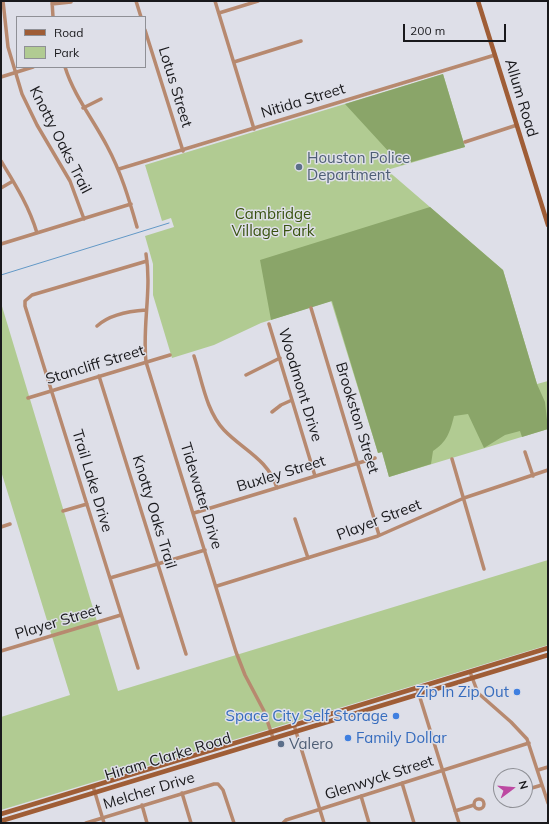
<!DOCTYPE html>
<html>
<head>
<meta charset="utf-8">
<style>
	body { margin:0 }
	#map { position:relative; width:549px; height:824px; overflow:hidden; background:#dedfe8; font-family:Mulish,sans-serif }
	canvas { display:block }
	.frame { position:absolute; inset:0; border:2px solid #19191c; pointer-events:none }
	.legend { position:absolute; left:16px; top:16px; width:130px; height:52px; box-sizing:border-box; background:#dedfe8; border:1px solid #8f9096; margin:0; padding:5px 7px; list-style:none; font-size:12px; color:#19191c }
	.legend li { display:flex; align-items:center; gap:8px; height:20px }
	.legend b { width:20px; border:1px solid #8f9096 }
	.north { position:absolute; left:493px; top:768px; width:40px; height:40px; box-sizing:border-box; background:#dedfe8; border:1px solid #8f9096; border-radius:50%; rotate:74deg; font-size:11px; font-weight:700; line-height:16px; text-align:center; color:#19191c }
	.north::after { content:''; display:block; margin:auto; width:14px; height:18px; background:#bd49a2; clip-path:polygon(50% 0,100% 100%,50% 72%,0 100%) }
	.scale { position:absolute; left:403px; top:24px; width:103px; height:18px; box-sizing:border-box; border:2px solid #19191c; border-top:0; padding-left:5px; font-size:12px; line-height:14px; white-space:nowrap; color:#19191c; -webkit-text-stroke:3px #dedfe8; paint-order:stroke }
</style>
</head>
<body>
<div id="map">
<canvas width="549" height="824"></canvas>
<div class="frame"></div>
<ul class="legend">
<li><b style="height:5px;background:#9f5d36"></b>Road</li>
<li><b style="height:11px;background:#b1cb92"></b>Park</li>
</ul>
<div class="north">N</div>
<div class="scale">200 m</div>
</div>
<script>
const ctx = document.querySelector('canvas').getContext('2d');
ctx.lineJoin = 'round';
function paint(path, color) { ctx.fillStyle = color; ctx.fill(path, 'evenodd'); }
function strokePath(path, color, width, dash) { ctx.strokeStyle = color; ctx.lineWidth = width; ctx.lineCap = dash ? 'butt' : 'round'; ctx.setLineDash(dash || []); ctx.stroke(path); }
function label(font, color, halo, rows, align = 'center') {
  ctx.font = font + ' Mulish,sans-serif'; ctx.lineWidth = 3; ctx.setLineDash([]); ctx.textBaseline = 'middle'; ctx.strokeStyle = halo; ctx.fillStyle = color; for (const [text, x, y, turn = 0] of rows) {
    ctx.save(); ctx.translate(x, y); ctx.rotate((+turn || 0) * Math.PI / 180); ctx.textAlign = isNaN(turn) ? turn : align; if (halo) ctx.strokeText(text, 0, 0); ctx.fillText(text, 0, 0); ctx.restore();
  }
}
paint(new Path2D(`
	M443,74L465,147L387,170L503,270L537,384L548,381V429L389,477L382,452L378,453L331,301L261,323L214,345L172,358L153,295V264L145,236L174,227L171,218L162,221L145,165Z
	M1,303L118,691L548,560V645L1,810V717L70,695L1,471Z`), '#b1cb92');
paint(new Path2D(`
	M443,74L465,147L401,165L345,104Z
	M430,207L503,270L537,384L545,402L548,429L522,437L520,431L505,435L484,448L468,414L454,416C450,432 447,442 433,451L431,464L389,477L382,452L378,453L332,301L271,320L260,260Z`), '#8aa569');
strokePath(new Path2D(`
	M1,275L169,223`), '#6298c6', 1);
strokePath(new Path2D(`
	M3,1L8,47L22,94L37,125L70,181L84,219
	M52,1L53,17
	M136,1L141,17
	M215,1L254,129
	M52,4L71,2
	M219,13L258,1
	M145,30L183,151
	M234,62L301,41
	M65,67C74,96 93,119 107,146C121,172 129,199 137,227
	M1,77L33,67
	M83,108L101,99
	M465,142L517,125
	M1,161C15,184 29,206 37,233
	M119,169L495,55
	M1,188L13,181
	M1,244L131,204
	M146,254C152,290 142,326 146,362L236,652L245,675L264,711L273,738
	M311,308L379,535
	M269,324L315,476
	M97,326C109,315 130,311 146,310
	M194,356C202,380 206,411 224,430C243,450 268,459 277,488
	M246,375L280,358
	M99,376L186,654
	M28,398L170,355
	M272,412L281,405L292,400
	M525,452L533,476
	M452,459L484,569
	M63,511L87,504
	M194,513L375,458
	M295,519L308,558
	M1,527L10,524
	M110,578L205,550
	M217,586L378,536L464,498L548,470
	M1,651L121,615
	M138,668L25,306V301L32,295L147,261
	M470,672L478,693L511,722L527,739L548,803
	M417,688L459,823
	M294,725L324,823
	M538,770L548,767
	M402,783L414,823
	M93,786L104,823
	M525,790L542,785
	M182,793L191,823
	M361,796L369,823
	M474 804a5 5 0 1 1 10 0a5 5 0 1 1-10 0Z
	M142,805L147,823
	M455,811L474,805
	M86,823L214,784H218L223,790L234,823
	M283,823L286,820L529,743`), '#b7896f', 3.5);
strokePath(new Path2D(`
	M478,1L548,225
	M1,814L548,648
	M1,821L548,655`), '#9f5d36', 4.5);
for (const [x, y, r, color] of [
	[299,167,4,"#5c6f8a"],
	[517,692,4,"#3f7fe0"],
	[396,716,4,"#3f7fe0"],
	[348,738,4,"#3f7fe0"],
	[281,744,4,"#5c6f8a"]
]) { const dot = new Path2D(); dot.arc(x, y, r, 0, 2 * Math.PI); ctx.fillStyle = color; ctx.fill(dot); strokePath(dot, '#dedfe8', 1.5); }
label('15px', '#19191c', '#dedfe8', [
	["Lotus Street",175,87,73],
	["Allum Road",521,98,73],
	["Nitida Street",303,101,-17],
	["Knotty Oaks Trail",60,140,63],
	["Stancliff Street",95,365,-17],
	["Woodmont Drive",300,385,73],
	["Brookston Street",357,418,73],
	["Buxley Street",281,474,-17],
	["Trail Lake Drive",92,481,73],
	["Tidewater Drive",201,496,73],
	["Knotty Oaks Trail",154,512,73],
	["Player Street",379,520,-21],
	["Player Street",58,622,-17],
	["Hiram Clarke Road",168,757,-17],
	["Glenwyck Street",379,778,-18],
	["Melcher Drive",149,791,-17]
]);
label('15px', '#4e5e75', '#dedfe8', [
	["Houston Police",307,158],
	["Department",307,175],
	["Valero",289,744]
], 'left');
label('15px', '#395210', '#dedfe8', [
	["Cambridge",273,214],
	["Village Park",273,231]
]);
label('15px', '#366cbe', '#dedfe8', [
	["Zip In Zip Out",509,692],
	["Space City Self Storage",388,716],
	["Family Dollar",356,738,"left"]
], 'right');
</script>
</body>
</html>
